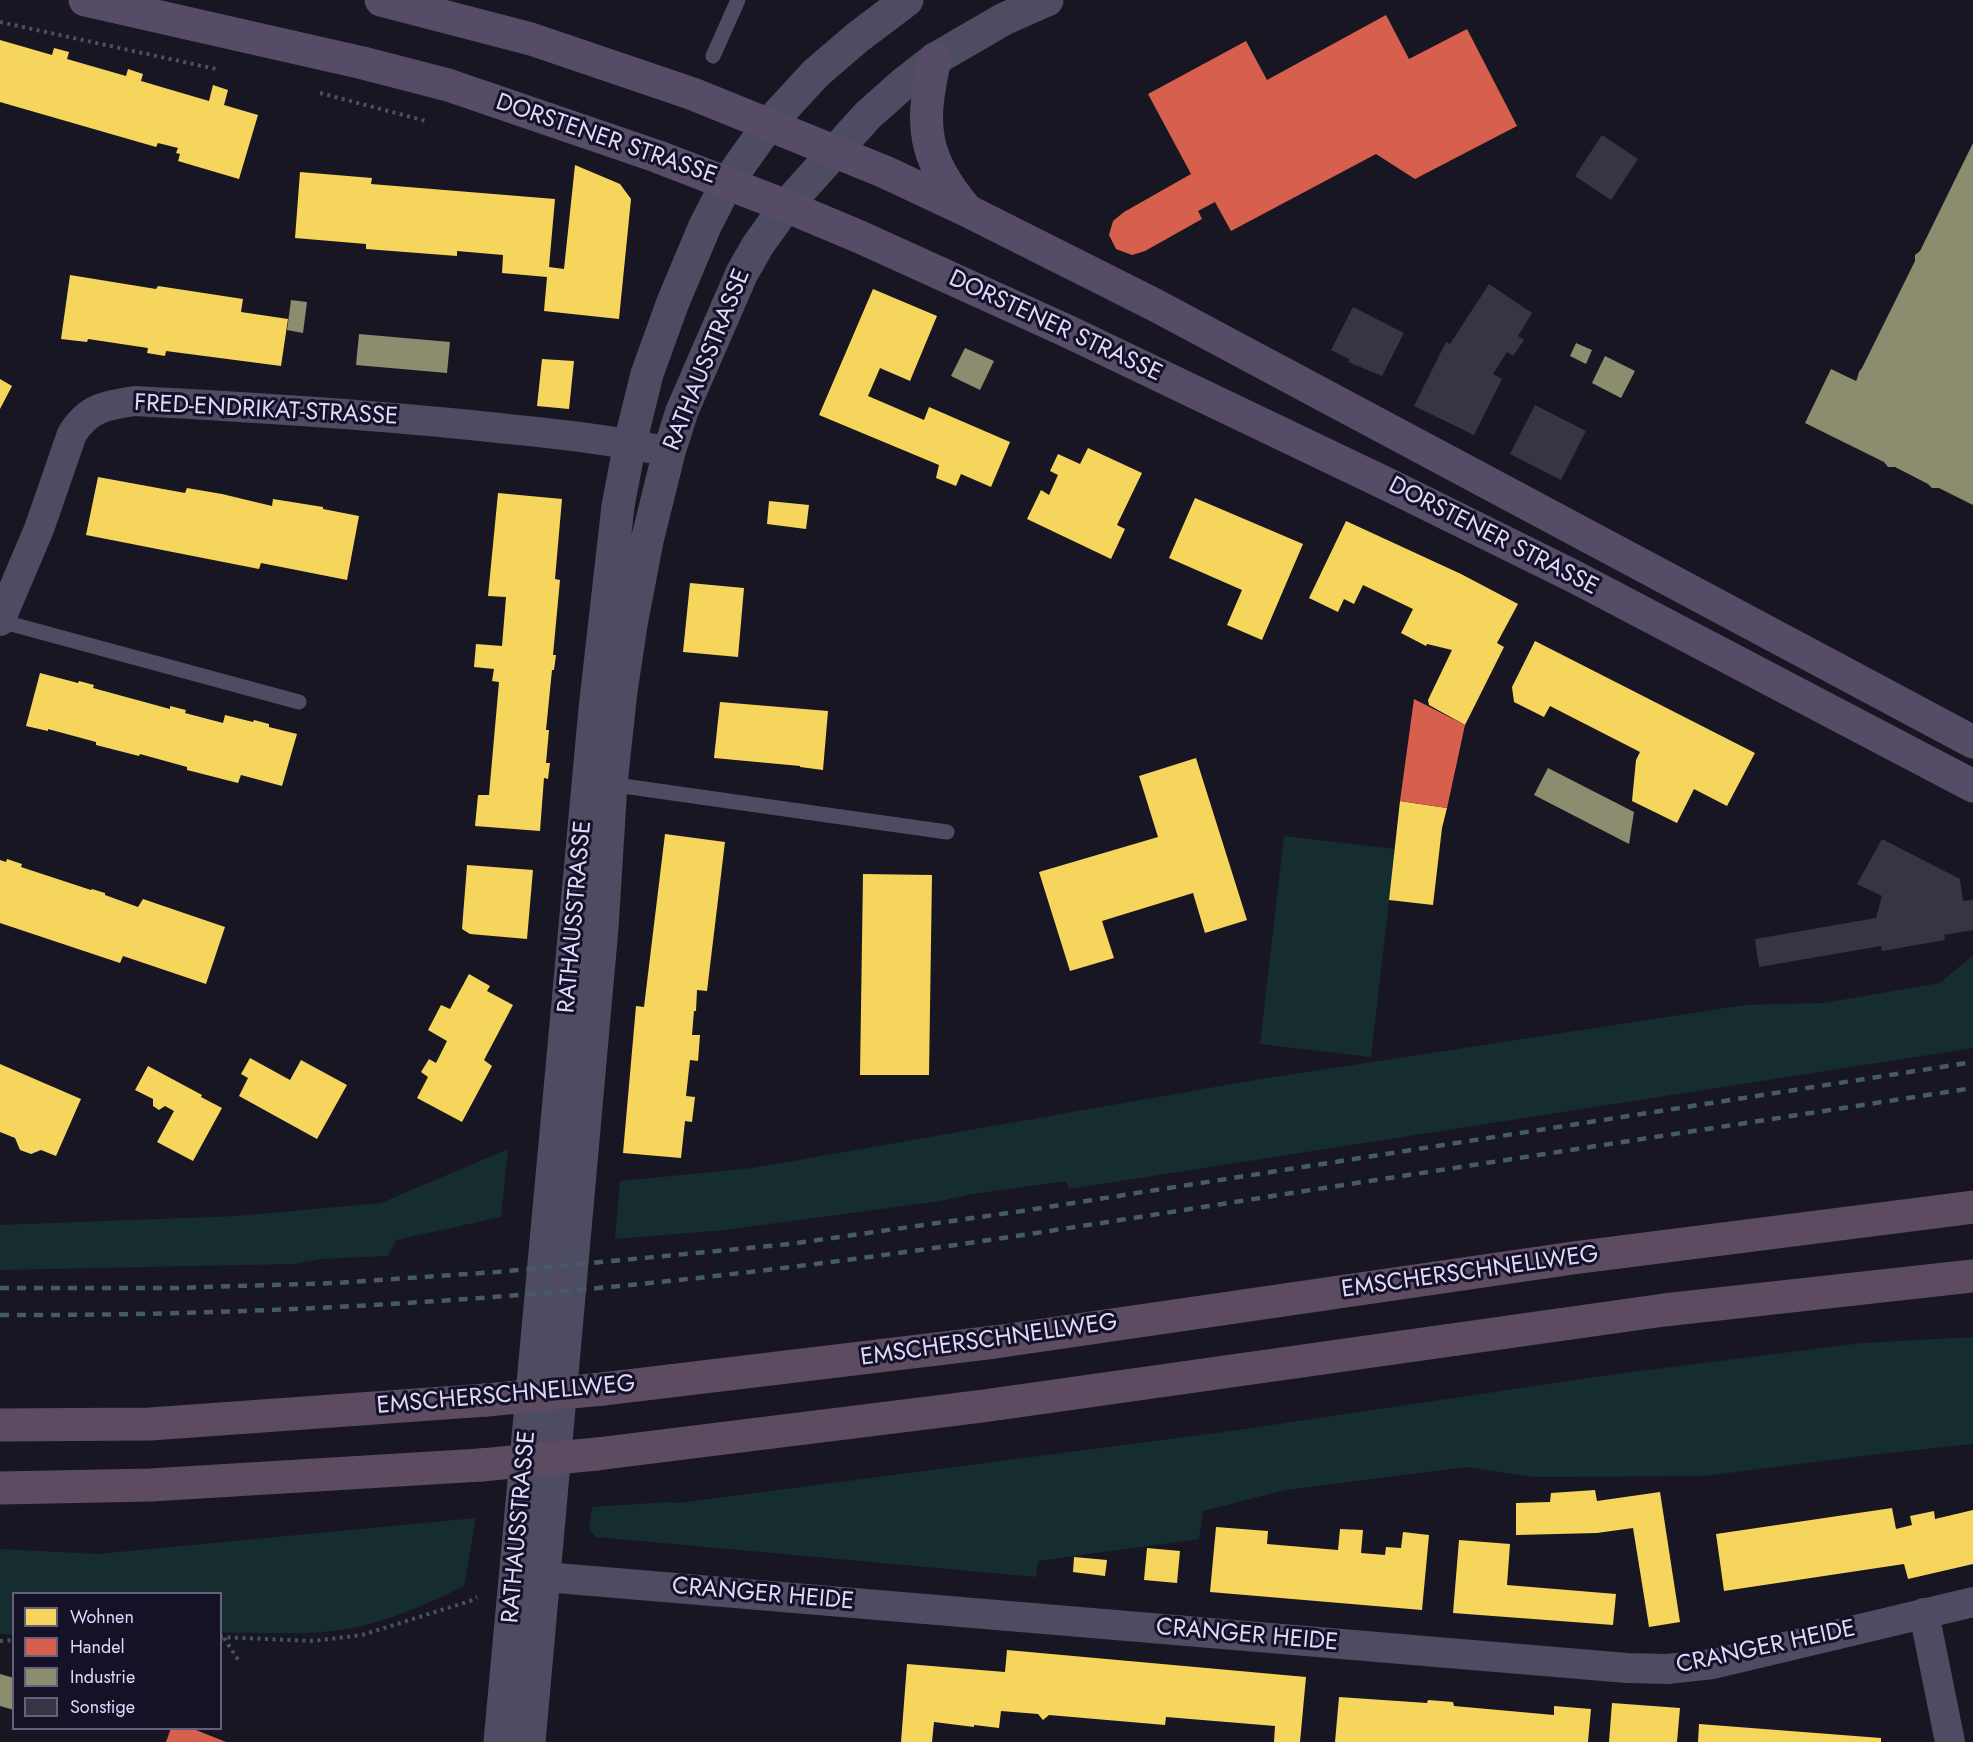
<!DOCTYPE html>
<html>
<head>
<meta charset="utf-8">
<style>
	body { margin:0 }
	#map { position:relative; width:1973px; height:1742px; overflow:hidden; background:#181622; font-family:Jost,sans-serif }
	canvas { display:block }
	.legend { position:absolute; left:12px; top:1592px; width:210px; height:138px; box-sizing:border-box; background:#151127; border:2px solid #65617d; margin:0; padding:8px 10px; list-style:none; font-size:18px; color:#ded9fd }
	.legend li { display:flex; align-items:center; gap:12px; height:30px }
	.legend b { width:30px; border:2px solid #65617d }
</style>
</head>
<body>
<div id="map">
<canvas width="1973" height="1742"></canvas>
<ul class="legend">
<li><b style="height:16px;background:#f6d55c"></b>Wohnen</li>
<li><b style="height:16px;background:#d6604d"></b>Handel</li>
<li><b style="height:16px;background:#8c8c6e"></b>Industrie</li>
<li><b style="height:16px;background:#373444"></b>Sonstige</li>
</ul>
</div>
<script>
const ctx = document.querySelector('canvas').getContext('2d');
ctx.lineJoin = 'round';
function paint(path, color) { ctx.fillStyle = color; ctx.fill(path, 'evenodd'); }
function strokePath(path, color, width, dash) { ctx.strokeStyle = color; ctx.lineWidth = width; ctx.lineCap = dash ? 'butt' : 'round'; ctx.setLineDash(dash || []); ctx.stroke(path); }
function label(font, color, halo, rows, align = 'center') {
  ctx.font = font + ' Jost,sans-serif'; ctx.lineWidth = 6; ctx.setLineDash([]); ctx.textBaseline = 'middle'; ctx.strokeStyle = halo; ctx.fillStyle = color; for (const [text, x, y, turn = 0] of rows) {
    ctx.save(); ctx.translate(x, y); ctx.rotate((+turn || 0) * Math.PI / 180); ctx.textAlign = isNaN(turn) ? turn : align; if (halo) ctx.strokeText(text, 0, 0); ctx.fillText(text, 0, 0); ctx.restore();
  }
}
paint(new Path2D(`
	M1284,836L1395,849L1371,1057L1260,1044Z
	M1973,955V1048L1069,1189L1066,1181L972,1194L940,1201L725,1230L615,1239L620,1181L753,1168L1255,1080L1745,1005L1824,1003L1940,983Z
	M508,1149L501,1217L396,1240L388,1256L321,1259L293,1264L0,1270V1225L237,1216L381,1203Z
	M1973,1337V1444L1879,1454L1704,1476L1534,1477L1467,1467L1285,1490L1203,1511L1199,1539L1038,1561L1036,1577L596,1537L589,1529L592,1507L668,1502L678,1503L1231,1431L1616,1374L1862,1343Z
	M476,1518L464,1586C420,1608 373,1628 323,1632C289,1635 254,1632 221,1633L220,1594H14L13,1634H0V1549L98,1554Z`), '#152d2f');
paint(new Path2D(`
	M0,40L52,55L54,48L69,52L67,59L126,76L128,69L143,74L141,81L209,101L213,85L228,90L224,105L258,115L239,179L178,161L180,154L176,153L178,148L158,143L156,147L0,102Z
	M575,165L620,184L631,199L619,319L544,311L547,277L502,273L503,255L457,251V256L366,249V244L295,238L300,172L372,178L371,184L555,199L549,267L564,269Z
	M70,275L156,289L158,286L243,299L241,312L288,319L281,366L166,351L165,356L147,353L148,348L88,339L87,342L61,339Z
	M873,289L937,316L910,381L880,368L868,396L924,420L929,407L1010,442L991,487L961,474L956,486L936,478L939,465L819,415Z
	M542,359L574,361L569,409L537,406Z
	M0,379L12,386L0,409Z
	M1088,448L1142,473L1117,525L1125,529L1111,559L1027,519L1041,490L1049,495L1058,475L1050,471L1058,454L1080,464Z
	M98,477L185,493L187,488L222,494L272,506L273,499L323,507V509L359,516L347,580L261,563L259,569L86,535Z
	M498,493L562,499L555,579L560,580L553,655H556L554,670H552L546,730H549L546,763H550L548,779L544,778L540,831L475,826L478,795H489L499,682L492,681L494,669L474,667L476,644L502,646L506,597L488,596Z
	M1195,498L1303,544L1262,640L1227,625L1242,590L1169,558Z
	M769,501L809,505L806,529L767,524Z
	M1346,521L1461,574L1518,604L1497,643L1504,647L1465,725L1429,705L1428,700L1452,650L1427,644L1426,646L1401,633L1413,609L1363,585L1354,604L1344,599L1338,612L1309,598Z
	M690,583L744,588L738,657L683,652Z
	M1535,641L1755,753L1727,806L1694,789L1677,823L1632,801L1636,760L1640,752L1550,706L1544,717L1514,702L1512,687Z
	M40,673L78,683L79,681L94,685L93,688L170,709V706L186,710L185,713L223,723L225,715L253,722L254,720L269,724V727L297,734L282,786L241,775L238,783L187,770V767L140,754L139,756L96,745V742L48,729V731L26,726Z
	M720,702L828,711L823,770L800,767V766L714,758Z
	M1196,758L1247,920L1205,933L1193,893L1102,921L1114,958L1070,971L1039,872L1158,837L1139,776Z
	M1400,801L1447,808L1442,828L1433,905L1389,900Z
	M665,834L725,842L707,991L697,990L696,1011H694L692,1035H700L698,1061L690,1060L686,1096L695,1097L692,1122L685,1121L681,1158L623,1153L636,1006L644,1007Z
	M7,859L22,864L21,867L91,890L92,889L105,893V895L138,907L143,899L225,927L206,984L123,956L120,963L0,923V860L6,862Z
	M467,865L533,870L527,939L470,934L462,929Z
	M863,874L932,875L929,1075H860Z
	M469,974L490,986L487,991L513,1005L484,1060L492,1066L462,1122L417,1098L428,1077L421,1072L429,1059L436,1063L447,1041L428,1030L441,1005L450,1009Z
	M250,1058L290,1080L301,1060L347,1085L317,1139L239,1096L248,1078L241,1074Z
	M0,1064L81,1099L56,1156L41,1150L31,1154L20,1150L15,1138L0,1132Z
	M148,1066L202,1095L201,1097L222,1108L193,1161L157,1142L174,1111L165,1106L159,1110L153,1106V1099L135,1090Z
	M1595,1490L1597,1501L1660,1492L1680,1622L1649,1627L1633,1528L1597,1533L1516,1535V1503L1550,1502L1551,1493Z
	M1892,1508L1896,1529L1912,1525L1910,1516L1934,1511L1935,1519L1973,1510V1564L1908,1579L1904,1564L1724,1591L1716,1534Z
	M1216,1527L1268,1531L1267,1544L1338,1550L1340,1529L1363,1530L1361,1553L1385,1555L1386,1547L1401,1548L1403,1532L1429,1535L1422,1610L1210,1592Z
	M1459,1540L1510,1544L1507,1585L1616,1594L1613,1625L1453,1613Z
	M1147,1548L1180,1551L1177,1583L1144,1580Z
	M1074,1557L1107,1560L1105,1576L1073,1572Z
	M1007,1650L1306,1677L1300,1742H1274L1275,1726L1166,1717L1165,1725L1049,1715L1043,1720L1038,1714L1001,1711L999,1728L974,1725V1727L934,1722L932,1742H901L907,1664L1005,1672Z
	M1339,1697L1427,1703L1428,1700L1453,1702L1454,1706L1554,1715V1706L1591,1709L1588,1742H1335Z
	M1612,1703L1680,1708L1677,1742H1609Z
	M1699,1724L1881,1738V1742H1698Z`), '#f6d55c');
paint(new Path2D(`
	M1386,15L1409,59L1467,29L1517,126L1415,179L1376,154L1231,231L1215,202L1198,211L1202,219L1145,251L1132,255L1116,249L1109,235L1113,221L1124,212L1191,174L1148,94L1246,41L1267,80Z
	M1414,699L1465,725L1447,808L1400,801Z
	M171,1728H191L226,1742H166Z`), '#d6604d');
paint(new Path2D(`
	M1973,143V505L1939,488H1932L1928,484L1895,467H1888L1884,462L1805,423L1831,369L1856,381L1857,379L1859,372L1862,368L1915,261V255L1920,251Z
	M291,300L307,302L303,333L287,330Z
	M359,334L450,342L447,373L356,365Z
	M1576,343L1592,350L1586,364L1570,356Z
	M965,348L994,361L980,390L951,376Z
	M1605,356L1635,371L1621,398L1592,383Z
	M1548,768L1634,812L1629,844L1534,795Z
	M0,1674L14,1678V1710L0,1706Z`), '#8c8c6e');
paint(new Path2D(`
	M1602,135L1638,159L1611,200L1575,176Z
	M1489,284L1532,313L1518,336L1524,340L1513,356L1507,352L1493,374L1502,379L1474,435L1414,406L1446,342L1450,344Z
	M1353,307L1404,333L1382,376L1348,362L1349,359L1331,350Z
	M1535,405L1586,431L1561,480L1510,454Z
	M1882,839L1960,879L1963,901L1973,900V930L1944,935L1945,940L1882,951L1881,946L1759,967L1755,939L1876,918L1882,896L1857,884Z`), '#373444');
strokePath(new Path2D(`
	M0,22L216,69
	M320,93L426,121
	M220,1637L313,1641L362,1635L470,1601L477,1597
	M224,1638L239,1661
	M0,1641L14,1640`), '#485361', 4, [3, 4.5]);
strokePath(new Path2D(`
	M713,56L738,0
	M0,621L299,702
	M609,784L947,832`), '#4d4c62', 15);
strokePath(new Path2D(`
	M0,621L39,529L72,434C88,408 106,405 135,401C250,407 365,414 480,426C543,433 606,438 669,452
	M521,1575L1627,1668L1667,1669L1713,1664L1973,1602
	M1924,1613L1950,1742`), '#4d4c62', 30);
strokePath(new Path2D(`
	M500,1742L595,709L618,506L630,443L647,374L673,302L705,226L727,183L769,124L816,73L858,37L907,0
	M529,1742L602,928L611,784L621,691L631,625L647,541L669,452L682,411L742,273L758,245L786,206L868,115L903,84L935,59L1004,19L1047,0`), '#4d4c62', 33);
strokePath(new Path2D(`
	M85,0L363,63L448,85L656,156L786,206L860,237L1067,331L1393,487L1575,577L1973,786
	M381,0L531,39L693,94L885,172L966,210L1155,305L1973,742
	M935,59C920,125 922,155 965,208`), '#564c67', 33);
strokePath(new Path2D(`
	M603,1389L995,1342L1573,1258L1973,1207
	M0,1425L150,1424L486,1400
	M597,1454L983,1406L1664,1310L1973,1276
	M0,1488L151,1485L481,1465`), '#5d4c61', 33);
strokePath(new Path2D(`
	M0,1288H176L335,1283L497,1272L790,1244L1022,1211L1973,1062
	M0,1315C270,1316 540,1299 807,1265C976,1244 1144,1216 1311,1190C1532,1156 1752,1122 1973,1088`), '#475a6a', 4.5, [9, 8]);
strokePath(new Path2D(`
	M486,1400L603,1389
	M481,1465L597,1454`), '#5d4c61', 33);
label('24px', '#ded9fd', '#151127', [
	["DORSTENER STRASSE",606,140,19],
	["DORSTENER STRASSE",1055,327,25],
	["RATHAUSSTRASSE",708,360,-68],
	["FRED-ENDRIKAT-STRASSE",266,411,3],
	["DORSTENER STRASSE",1493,537,27],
	["RATHAUSSTRASSE",576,917,-85],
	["EMSCHERSCHNELLWEG",1470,1273,-8],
	["EMSCHERSCHNELLWEG",989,1341,-8],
	["EMSCHERSCHNELLWEG",506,1396,-5],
	["RATHAUSSTRASSE",520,1527,-85],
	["CRANGER HEIDE",763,1595,5],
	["CRANGER HEIDE",1247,1636,5],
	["CRANGER HEIDE",1766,1648,-12]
]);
</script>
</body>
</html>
